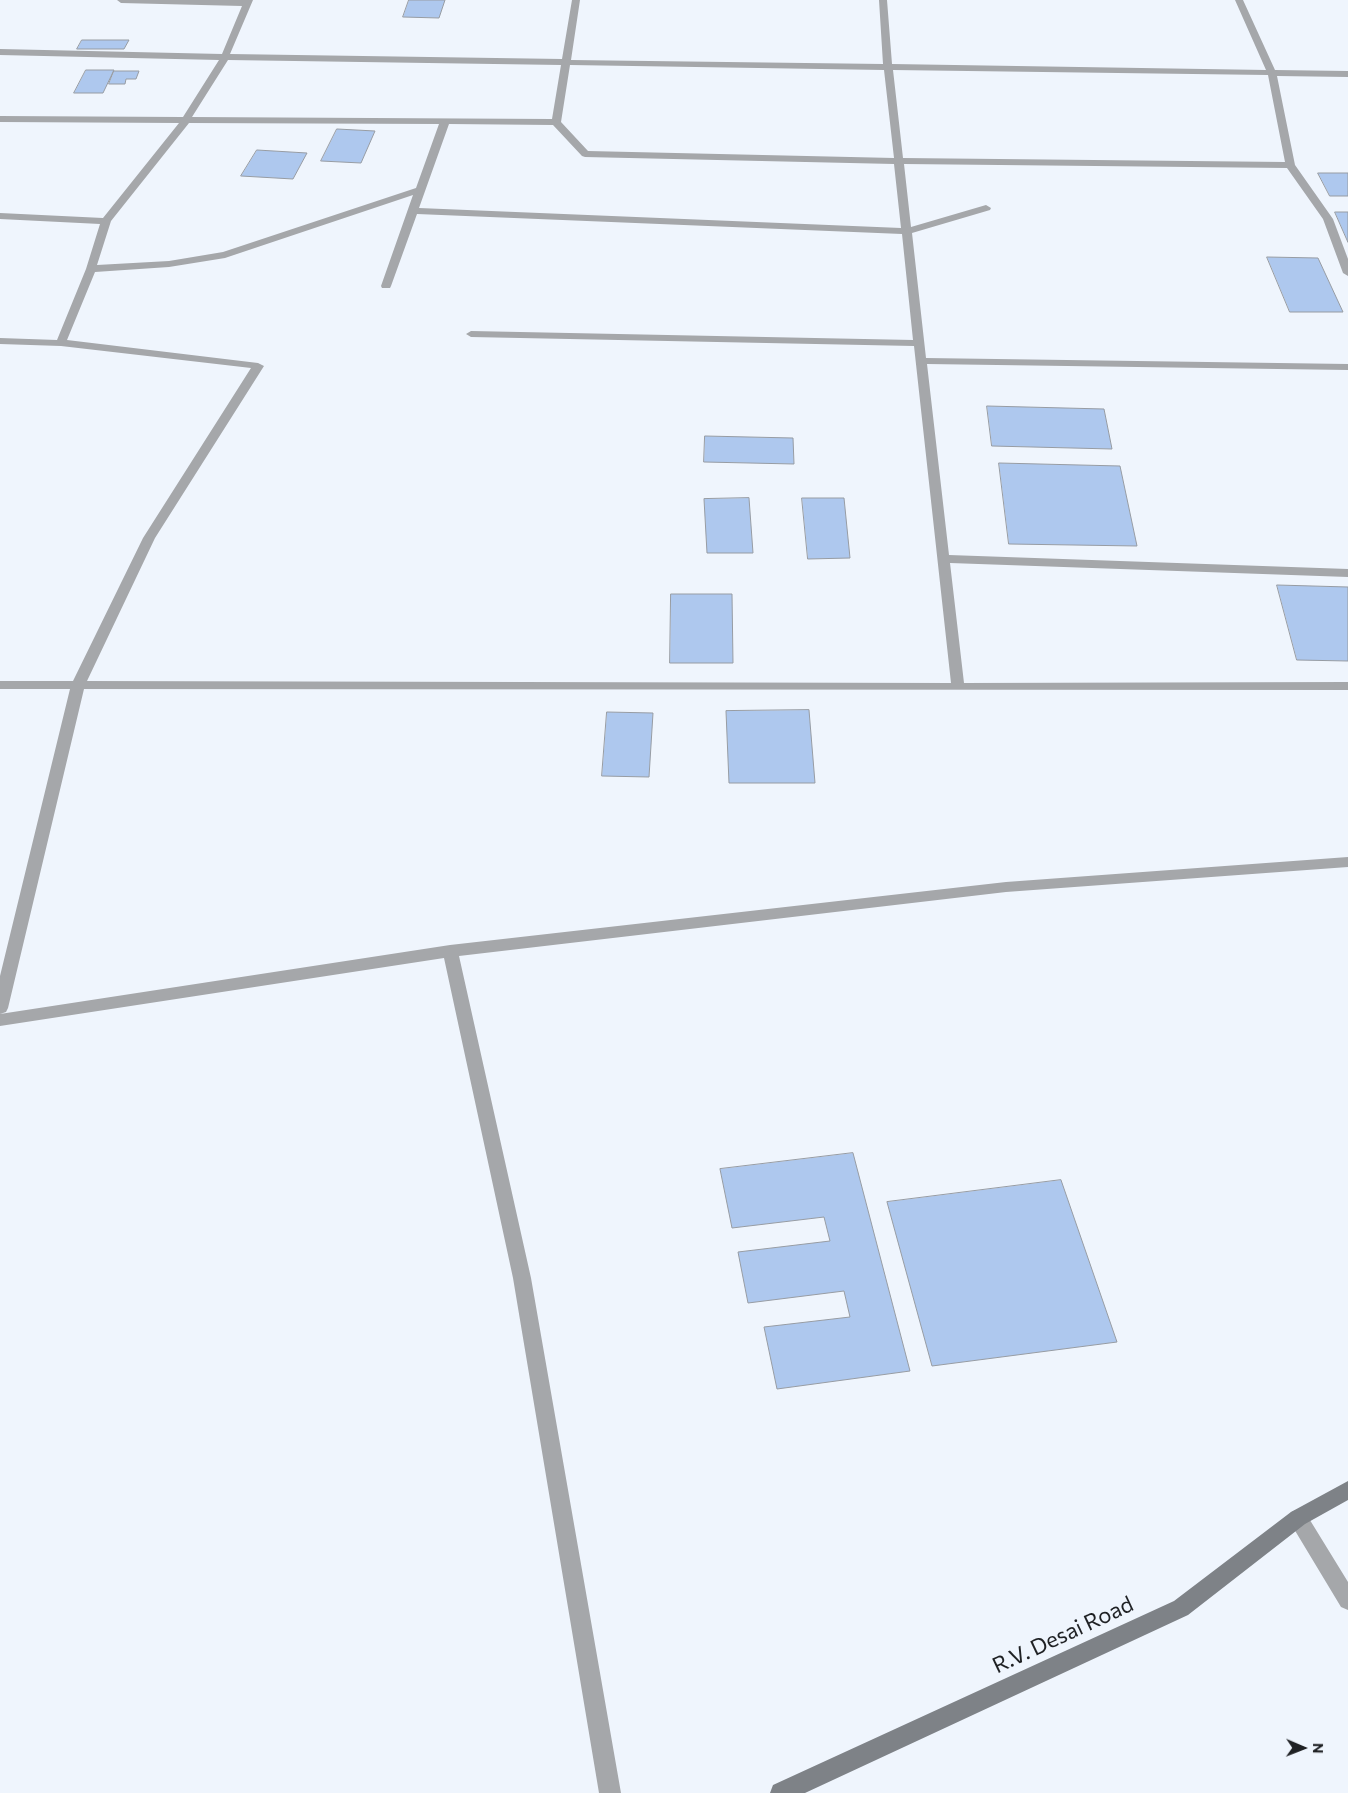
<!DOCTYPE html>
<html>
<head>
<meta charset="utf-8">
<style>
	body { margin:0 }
	#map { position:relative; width:1348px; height:1793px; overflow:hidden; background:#eff5fd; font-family:Commissioner,sans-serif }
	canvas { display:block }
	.north { position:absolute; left:1278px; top:1723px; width:50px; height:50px; -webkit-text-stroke:4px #eff5fd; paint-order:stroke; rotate:91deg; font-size:14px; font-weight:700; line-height:20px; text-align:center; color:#1f2124 }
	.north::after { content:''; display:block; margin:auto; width:18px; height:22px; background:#1f2124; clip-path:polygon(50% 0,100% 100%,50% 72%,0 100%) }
</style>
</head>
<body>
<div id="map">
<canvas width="1348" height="1793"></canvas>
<div class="north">N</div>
</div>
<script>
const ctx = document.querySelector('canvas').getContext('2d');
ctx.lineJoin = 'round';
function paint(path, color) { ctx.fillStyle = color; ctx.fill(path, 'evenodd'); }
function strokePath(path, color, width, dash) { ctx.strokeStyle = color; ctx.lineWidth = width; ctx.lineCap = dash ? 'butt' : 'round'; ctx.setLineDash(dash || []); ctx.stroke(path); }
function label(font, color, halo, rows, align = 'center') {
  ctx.font = font + ' Commissioner,sans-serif'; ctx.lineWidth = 4.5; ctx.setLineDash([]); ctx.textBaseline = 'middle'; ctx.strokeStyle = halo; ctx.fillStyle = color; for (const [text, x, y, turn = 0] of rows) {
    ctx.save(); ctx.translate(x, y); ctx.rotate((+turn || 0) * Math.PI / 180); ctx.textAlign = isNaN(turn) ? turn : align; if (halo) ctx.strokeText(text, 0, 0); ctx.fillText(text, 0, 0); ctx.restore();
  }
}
const building = new Path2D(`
	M409,0H445L439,18L403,17Z
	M82,40H129L124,49H77Z
	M86,70H114L103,93H74Z
	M114,71H139L136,79H126L125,84H109Z
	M337,129L375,131L361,163L321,161Z
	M257,150L307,153L293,179L241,176Z
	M1318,173H1348V196H1330Z
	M1335,212H1348V242Z
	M1267,257L1318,258L1343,312H1290Z
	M987,406L1104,409L1112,449L992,446Z
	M705,436L793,438L794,464L704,462Z
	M999,463L1120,466L1137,546L1009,544Z
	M749,498L753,553H707L704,499Z
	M802,498H844L850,558L808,559Z
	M1277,585L1348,587V661L1297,660Z
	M671,594H732L733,663H670Z
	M809,710L815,783H729L726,711Z
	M607,712L653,713L649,777L602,776Z
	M853,1153L910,1371L777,1389L764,1327L850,1317L844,1291L748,1303L738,1252L830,1241L824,1217L732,1228L720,1169Z
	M1061,1180L1117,1342L932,1366L887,1202Z`);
paint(building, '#aec8ee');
strokePath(building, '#979ca3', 1);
paint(new Path2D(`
	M117,0H253L230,54L562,59L572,0H580L571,60L883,64L879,0H887L892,64L1266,70L1235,0H1243L1275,70L1348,71V77L1277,76L1295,165L1333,219L1348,259V276L1343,273L1323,219L1287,168L904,164L911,227L986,205L991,208L990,210L912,233L926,358L1348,364V370L927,364L949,555L1348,569V577L950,563L964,683L1348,682V690L84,689L8,1008L6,1012L0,1014V976L70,689H0V681H73L143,538L251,368L61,346L0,344V338L57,340L86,269L100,224L0,219V213L103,218L179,123L0,122V116L183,117L219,60L0,55V49L222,54L242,6L121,3ZM228,60L561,65L552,119L192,117ZM570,65L884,70L894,158L588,151L561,122ZM893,70L1268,75L1285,162L903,158ZM189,123L439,124L416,188L223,252L169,261L97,265L111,221ZM449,124L553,125L582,156L585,157L894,164L901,228L419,208ZM413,195L381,286L382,288H390L391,286L417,214L902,234L913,340L471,331L466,334L471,337L914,346L951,683L87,681L155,538L264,366L258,363L67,340L95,272L169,267L225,258Z
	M1348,857V867L1006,892L459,956L531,1278L621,1793H599L513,1278L444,958L0,1026V1014L450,945L1006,882Z
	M1298,1509L1305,1512L1348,1582V1610L1341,1607L1291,1524L1288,1518L1291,1512Z`), '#a5a7aa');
paint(new Path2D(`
	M1348,1481V1500L1305,1524L1188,1615L805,1793H770L773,1785L1174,1601L1291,1512Z`), '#7e8287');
label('22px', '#1f2124', '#eff5fd', [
	["R.V. Desai Road",1063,1635,-25]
]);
</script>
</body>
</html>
